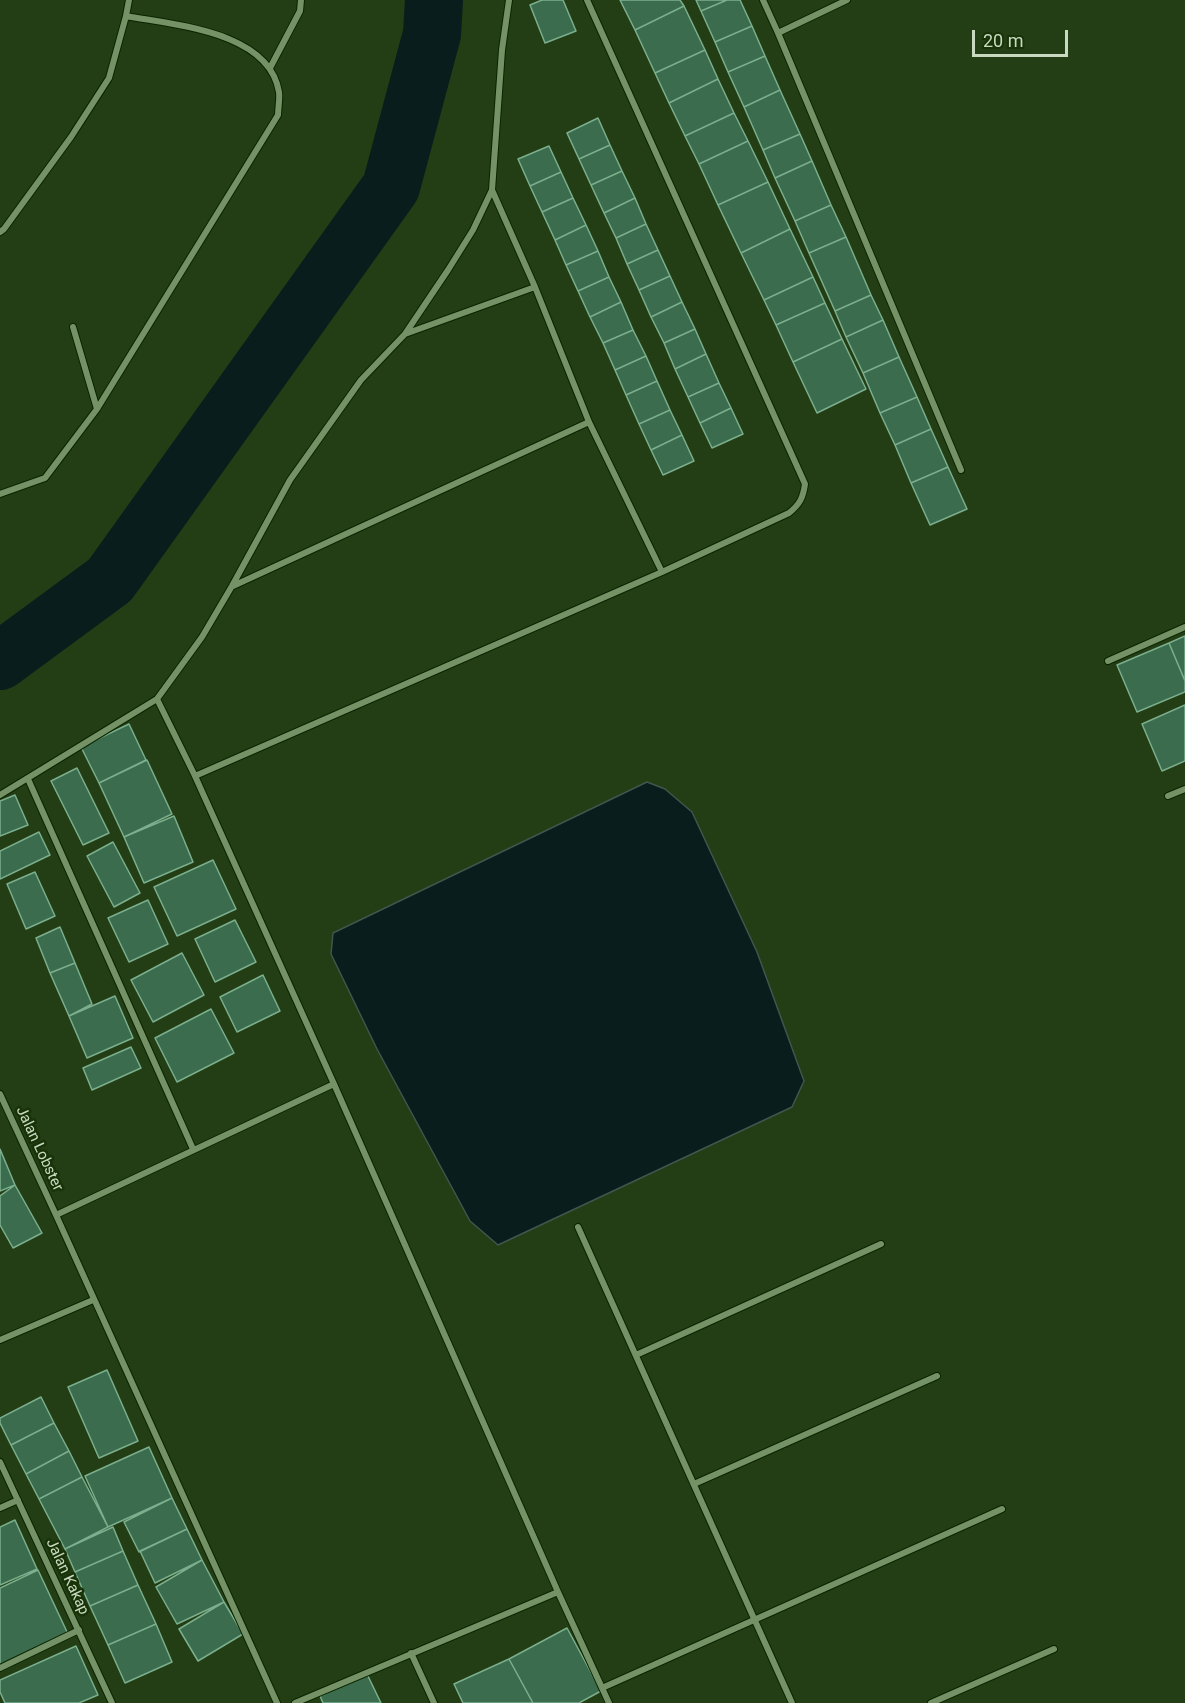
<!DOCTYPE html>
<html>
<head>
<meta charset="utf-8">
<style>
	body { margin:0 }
	#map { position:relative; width:1185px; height:1703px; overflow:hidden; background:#233d14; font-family:Roboto,sans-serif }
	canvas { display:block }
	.scale { position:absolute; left:972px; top:30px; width:96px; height:27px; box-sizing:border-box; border:3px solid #c8d9c0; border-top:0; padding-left:8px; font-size:18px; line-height:21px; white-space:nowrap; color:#c8d9c0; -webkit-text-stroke:4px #193308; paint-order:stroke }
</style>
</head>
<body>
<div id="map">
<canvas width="1185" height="1703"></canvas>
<div class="scale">20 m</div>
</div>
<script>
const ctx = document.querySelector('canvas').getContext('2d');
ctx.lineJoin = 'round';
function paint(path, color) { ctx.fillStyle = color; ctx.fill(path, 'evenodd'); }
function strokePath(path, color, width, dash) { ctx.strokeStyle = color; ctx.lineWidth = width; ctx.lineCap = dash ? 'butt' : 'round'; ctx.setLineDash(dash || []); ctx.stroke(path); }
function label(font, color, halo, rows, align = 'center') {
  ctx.font = font + ' Roboto,sans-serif'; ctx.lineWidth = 5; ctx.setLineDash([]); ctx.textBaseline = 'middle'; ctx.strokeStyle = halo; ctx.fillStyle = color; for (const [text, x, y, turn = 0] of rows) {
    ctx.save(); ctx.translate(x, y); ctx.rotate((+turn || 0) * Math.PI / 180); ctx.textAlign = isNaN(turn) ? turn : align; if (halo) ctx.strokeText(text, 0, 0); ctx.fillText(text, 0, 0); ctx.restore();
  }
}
const water = new Path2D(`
	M647,782L665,789L692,812L757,952L804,1081L792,1107L498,1245L470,1221L377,1049L331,954L333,933Z`);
paint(water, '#091d1d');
strokePath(water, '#42554e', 1.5);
strokePath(new Path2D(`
	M0,661L110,580L391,187L432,34L434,0`), '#091d1d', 58);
const building = new Path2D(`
	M542,0H563L576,31L545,43L530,5Z
	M620,0H680L684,6L635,30Z
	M696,0H727L701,11Z
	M727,0H740L752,26L715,42L701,11Z
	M684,6L705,50L655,73L635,30Z
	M752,26L765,56L728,72L715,42Z
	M705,50L718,79L669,103L655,73Z
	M765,56L780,90L744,107L728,72Z
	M718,79L734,113L685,136L669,103Z
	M780,90L800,134L763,150L744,107Z
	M734,113L748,141L699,164L685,136Z
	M598,118L610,145L579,159L567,133Z
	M800,134L812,161L775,178L763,150Z
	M748,141L768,182L718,205L699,164Z
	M610,145L622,171L591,185L579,159Z
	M549,146L561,172L530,186L518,159Z
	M812,161L831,205L795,221L775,178Z
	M622,171L635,198L604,213L591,185Z
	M561,172L573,198L542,212L530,186Z
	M768,182L790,229L741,253L718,205Z
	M573,198L586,225L555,240L542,212Z
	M635,198L646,224L616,238L604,213Z
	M831,205L846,237L809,253L795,221Z
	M646,224L658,250L627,264L616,238Z
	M586,225L598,251L566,265L555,240Z
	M790,229L813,277L764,300L741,253Z
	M846,237L871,295L835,311L809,253Z
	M658,250L670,276L639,290L627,264Z
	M598,251L609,277L578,291L566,265Z
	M670,276L682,302L651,317L639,290Z
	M609,277L621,302L590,317L578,291Z
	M813,277L825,303L776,325L764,300Z
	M871,295L883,320L846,337L835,311Z
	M621,302L633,330L603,343L590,317Z
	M682,302L695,329L664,343L651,317Z
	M825,303L842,339L793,362L776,325Z
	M883,320L899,357L863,373L846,337Z
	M695,329L706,354L675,369L664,343Z
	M633,330L646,356L615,370L603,343Z
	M842,339L866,389L817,413L793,362Z
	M706,354L719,383L688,397L675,369Z
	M646,356L657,381L626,395L615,370Z
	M899,357L917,397L880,413L863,373Z
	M657,381L670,410L639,424L626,395Z
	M719,383L731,408L700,423L688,397Z
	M917,397L931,429L895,445L880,413Z
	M731,408L743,434L712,448L700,423Z
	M670,410L682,435L651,450L639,424Z
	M931,429L948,467L911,483L895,445Z
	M682,435L694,461L663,475L651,450Z
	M948,467L967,509L930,525L911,483Z
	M1185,636V681L1169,643Z
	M1169,643L1185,681V692L1137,712L1117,665Z
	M1185,705V761L1162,771L1142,724Z
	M129,724L146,760L99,783L81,747Z
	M147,760L172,814L124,837L99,783Z
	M77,768L109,833L83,845L51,781Z
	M15,795L28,825L0,836V801Z
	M174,816L193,862L144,883L124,837Z
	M39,832L50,855L0,879V851Z
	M113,842L140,893L114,907L87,856Z
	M213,860L236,909L177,936L154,887Z
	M35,872L55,916L26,929L7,884Z
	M148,900L168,944L129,962L108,918Z
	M235,920L256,962L215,982L195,939Z
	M60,927L75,963L50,973L36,938Z
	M182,953L204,995L153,1022L131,980Z
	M75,963L92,1004L69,1016L50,973Z
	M263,975L280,1011L237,1032L220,997Z
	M115,996L133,1038L87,1058L69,1016Z
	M211,1009L234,1053L177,1082L155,1038Z
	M131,1047L141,1068L92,1090L83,1068Z
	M0,1149L15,1185L0,1191Z
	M15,1185L42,1233L13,1248L0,1225V1196Z
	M107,1370L138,1441L99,1458L68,1387Z
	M41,1397L54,1423L11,1445L0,1423V1418Z
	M54,1423L69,1451L26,1474L11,1445Z
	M149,1447L172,1498L108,1527L85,1476Z
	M69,1451L82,1477L39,1499L26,1474Z
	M82,1477L108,1527L65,1549L39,1499Z
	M172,1498L187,1529L139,1552L124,1522Z
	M15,1520L37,1569L0,1585V1527Z
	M113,1527L123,1551L75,1572L65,1549Z
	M187,1529L202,1560L155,1583L140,1551Z
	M123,1551L138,1585L90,1606L75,1572Z
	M202,1560L224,1602L177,1624L156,1587Z
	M38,1570L68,1634L0,1666V1588Z
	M138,1585L156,1624L108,1645L90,1606Z
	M224,1602L243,1634L198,1661L179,1629Z
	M156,1624L172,1662L125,1683L108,1645Z
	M567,1628L601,1691L579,1703H533L509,1659Z
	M76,1646L98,1695L79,1703H5L0,1692V1680Z
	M509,1659L533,1703H463L454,1684Z
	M367,1674L381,1703H323L320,1696Z`);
paint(building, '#3a6c4d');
strokePath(building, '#7baf8d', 1.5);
const street = new Path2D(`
	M587,0L805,484C803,498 800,504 789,513L662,572L195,776L334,1084L558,1592L609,1703
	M763,0L778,33
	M847,0L778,33L961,470
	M270,68L300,11L301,0
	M492,190L535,287L589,422L662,572
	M0,232L4,229L71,137L109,78L126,16L129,0
	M405,334L535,287
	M97,409L278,115C278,108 280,99 279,92C269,31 174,25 126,16
	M0,494L45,478L97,409L73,327
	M233,586L589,422
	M1108,661L1185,627
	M157,699L195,776
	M28,779L193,1149
	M0,795L157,699L202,637L232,586L290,480L361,380L405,334L448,270L473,230L492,190L502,50L509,0
	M1168,796L1185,789
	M0,1094L56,1215
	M578,1227L792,1703
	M0,1340L93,1300
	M636,1355L881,1244
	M0,1462L112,1703
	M694,1484L937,1376
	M0,1508L18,1500
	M411,1653L434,1703
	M0,1668L79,1630
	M602,1688L1002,1509
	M277,1703L56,1215L334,1084
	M295,1703L558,1592
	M931,1703L1054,1649`);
strokePath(street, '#0b2400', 8);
strokePath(street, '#749265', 6);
label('15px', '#c8d9c0', '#193308', [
	["Jalan Lobster",39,1149,65],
	["Jalan Kakap",67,1577,65]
]);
</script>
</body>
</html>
